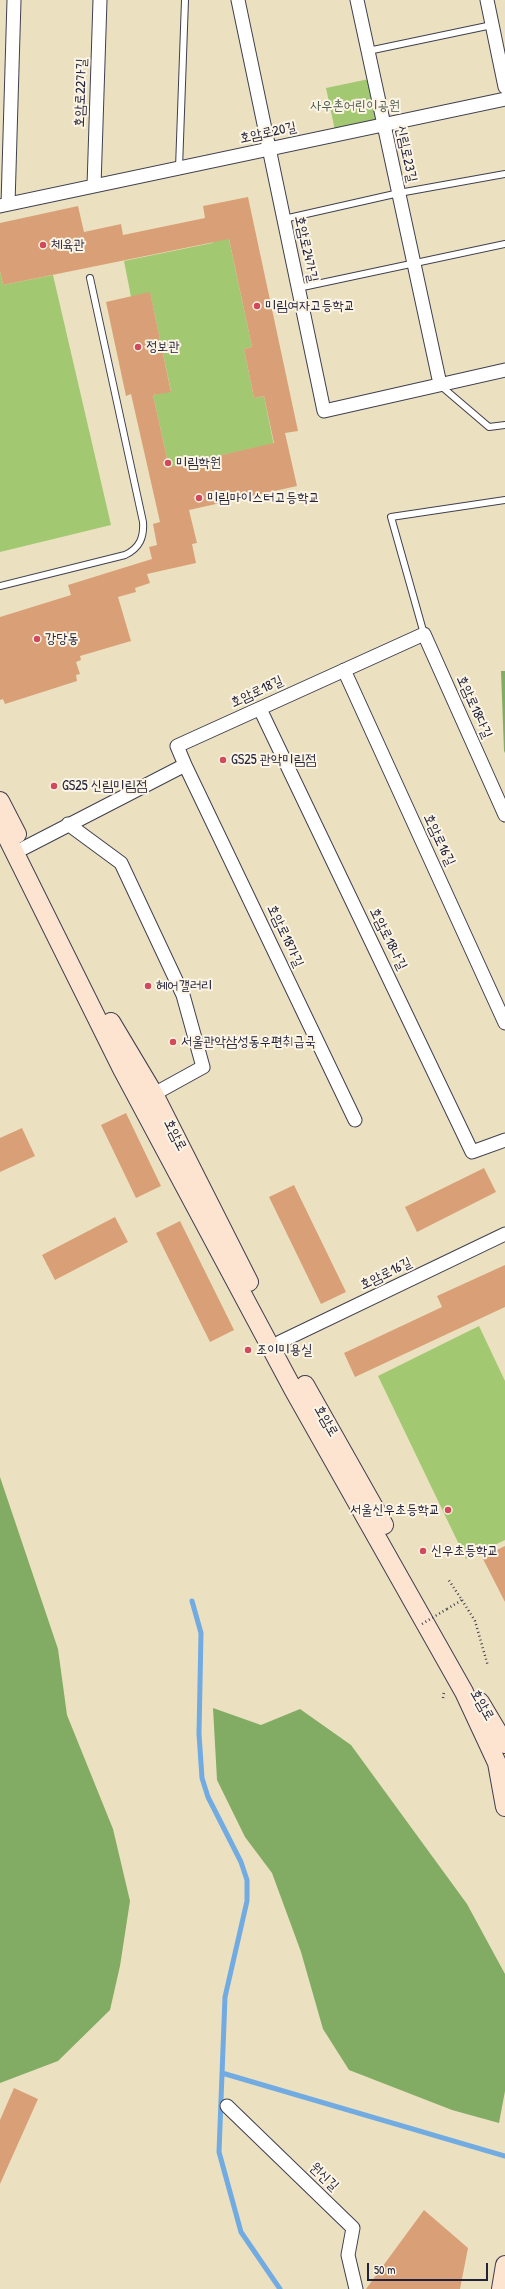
<!DOCTYPE html>
<html>
<head>
<meta charset="utf-8">
<style>
	body { margin:0 }
	#map { position:relative; width:505px; height:2289px; overflow:hidden; background:#ebe1c0; font-family:"Patrick Hand",sans-serif }
	canvas { display:block }
	.scale { position:absolute; left:367px; top:2263px; width:121px; height:18px; box-sizing:border-box; border:2px solid #22223b; border-top:0; padding-left:5px; font-size:12px; line-height:14px; white-space:nowrap; color:#22223b; -webkit-text-stroke:3px #fcf5e5; paint-order:stroke }
</style>
</head>
<body>
<div id="map">
<canvas width="505" height="2289"></canvas>
<div class="scale">50 m</div>
</div>
<script>
const ctx = document.querySelector('canvas').getContext('2d');
ctx.lineJoin = 'round';
function paint(path, color) { ctx.fillStyle = color; ctx.fill(path, 'evenodd'); }
function strokePath(path, color, width, dash) { ctx.strokeStyle = color; ctx.lineWidth = width; ctx.lineCap = dash ? 'butt' : 'round'; ctx.setLineDash(dash || []); ctx.stroke(path); }
function label(font, color, halo, rows, align = 'center') {
  ctx.font = font + ' "Patrick Hand","Poor Story",sans-serif'; ctx.lineWidth = 4; ctx.setLineDash([]); ctx.textBaseline = 'middle'; ctx.strokeStyle = halo; ctx.fillStyle = color; for (const [text, x, y, turn = 0] of rows) {
    ctx.save(); ctx.translate(x, y); ctx.rotate((+turn || 0) * Math.PI / 180); ctx.textAlign = isNaN(turn) ? turn : align; if (halo) ctx.strokeText(text, 0, 0); ctx.fillText(text, 0, 0); ctx.restore();
  }
}
paint(new Path2D(`
	M374,78L384,125L336,135L326,88Z
	M227,230L252,347L244,349L254,398L264,396L274,446L254,448L169,467L153,395L171,391L150,293L131,297L124,261L212,243Z
	M0,271L3,285L53,275L111,525L0,552Z
	M479,1326L505,1381V1540L466,1559L378,1376Z`), '#a3c872');
paint(new Path2D(`
	M501,671H505V753L504,751Z
	M0,1477L58,1649L67,1715L113,1829L130,1901L120,1966L110,2010L58,2061L0,2083Z
	M213,1708L261,1725L300,1709L351,1745L467,1904L505,1974V2091L499,2123L452,2110L349,2070L323,2029L301,1952L272,1873L245,1837L217,1780Z`), '#82ac64');
strokePath(new Path2D(`
	M192,1601L201,1633L199,1734L202,1778L208,1797L241,1862L247,1880V1901L225,1997L219,2152L241,2232L280,2289
	M222,2073L505,2156`), '#72abe1', 5);
paint(new Path2D(`
	M248,197L298,431L285,433L297,486L189,510L197,543L192,544L196,563L147,574L150,583L135,588L136,592L118,597L131,641L80,656L81,660L76,662L80,674L76,675L77,681L5,704L3,699L0,700V617L71,595L68,585L152,559L149,547L157,545L153,524L160,522L131,394L126,396L106,302L150,292L171,392L153,395L169,467L274,443L264,396L254,398L244,349L252,347L229,239L3,285L0,271V223L78,206L84,232L121,224L123,235L205,218L203,206Z
	M126,1113L161,1186L136,1198L101,1125Z
	M22,1128L35,1156L0,1172V1138Z
	M484,1168L496,1192L417,1232L405,1207Z
	M294,1185L346,1292L321,1304L269,1197Z
	M115,1217L128,1242L55,1280L42,1255Z
	M180,1221L234,1330L210,1342L156,1233Z
	M505,1265V1307L355,1377L344,1353L442,1307L437,1296Z
	M505,1546V1602L482,1557Z
	M14,2088L38,2099L0,2184V2120Z
	M424,2210L468,2248L460,2289H366Z`), '#d9a077');
const lane = new Path2D(`
	M368,51L492,25
	M179,168L185,0
	M284,219L399,193L505,174
	M298,288L505,244
	M441,386L489,427L505,425
	M0,586L125,555C140,548 144,537 143,522L90,278
	M424,634L391,517L505,500`);
const street = new Path2D(`
	M238,0L324,411L505,370
	M357,0L440,384
	M487,0L505,87
	M94,186L100,0
	M8,204L14,0
	M0,206L505,99
	M344,670L505,1023
	M260,709L472,1152L505,1140
	M185,765L355,1120
	M68,824L121,863L183,995L203,1067L154,1094
	M24,848L185,765L177,746L424,634L505,815
	M280,1342L505,1234
	M227,2106L353,2228L348,2255L356,2289`);
const secondary = new Path2D(`
	M0,801L17,834
	M0,823L122,1069L293,1389L464,1692L497,1763L505,1807
	M111,1022L154,1094L249,1282
	M305,1385L384,1525
	M480,1702L505,1744
	M501,2289L505,2265`);
strokePath(lane, '#403f4f', 8);
strokePath(street, '#403f4f', 15);
strokePath(secondary, '#403f4f', 20);
strokePath(new Path2D(`
	M462,1600L475,1621L488,1666
	M447,1609L462,1600L448,1579
	M443,1698L444,1692`), '#403f4f', 2.5, [1, 3]);
strokePath(lane, '#fff', 6);
strokePath(street, '#fff', 13);
strokePath(secondary, '#fde4d1', 18);
strokePath(new Path2D(`
	M422,1624L447,1609`), '#403f4f', 2.5, [1, 3]);
for (const [x, y, r, color] of [
	[43,245,4,"#d1495b"],
	[257,306,4,"#d1495b"],
	[138,347,4,"#d1495b"],
	[168,463,4,"#d1495b"],
	[199,498,4,"#d1495b"],
	[37,639,4,"#d1495b"],
	[223,760,4,"#d1495b"],
	[54,786,4,"#d1495b"],
	[148,986,4,"#d1495b"],
	[173,1042,4,"#d1495b"],
	[248,1350,4,"#d1495b"],
	[448,1510,4,"#d1495b"],
	[423,1551,4,"#d1495b"]
]) { const dot = new Path2D(); dot.arc(x, y, r, 0, 2 * Math.PI); ctx.fillStyle = color; ctx.fill(dot); strokePath(dot, '#fcf5e5', 1.5); }
label('14px', '#22223b', '#fcf5e5', [
	["호암로22가길",81,93,-88],
	["호암로20길",268,133,-12],
	["신림로23길",406,154,78],
	["호암로24가길",306,249,78],
	["호암로18길",257,692,-25],
	["호암로18다길",474,707,66],
	["호암로16길",439,840,65],
	["호암로18가길",285,936,65],
	["호암로18나길",388,939,64],
	["호암로",175,1135,63],
	["호암로16길",386,1274,-26],
	["호암로",326,1421,60],
	["호암로",482,1705,60],
	["원신길",324,2177,44]
]);
label('14px', '#4f5c4e', '#fcf5e5', [
	["사우촌어린이공원",355,106]
]);
label('14px', '#22223b', '#fcf5e5', [
	["체육관",51,245],
	["미림여자고등학교",265,306],
	["정보관",146,347],
	["미림학원",176,463],
	["미림마이스터고등학교",207,498],
	["강당동",45,639],
	["GS25 관악미림점",231,760],
	["GS25 신림미림점",62,786],
	["헤어갤러리",156,986],
	["서울관악삼성동우편취급국",181,1042],
	["조이미용실",256,1350],
	["서울신우초등학교",440,1510,"right"],
	["신우초등학교",431,1551]
], 'left');
</script>
</body>
</html>
